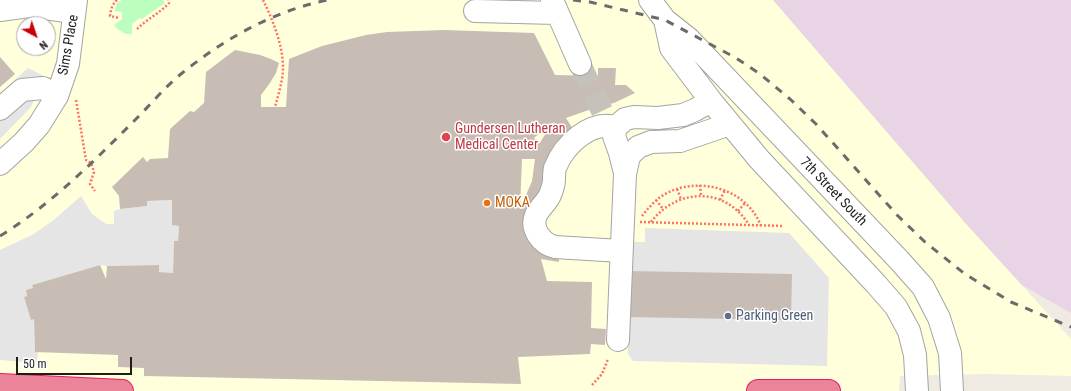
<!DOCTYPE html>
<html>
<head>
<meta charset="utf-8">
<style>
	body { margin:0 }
	#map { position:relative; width:1071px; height:391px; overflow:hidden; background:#efebe2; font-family:"Roboto Condensed",sans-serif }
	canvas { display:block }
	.north { position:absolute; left:16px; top:16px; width:40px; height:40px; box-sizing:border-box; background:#fff; border:1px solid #a5a5a5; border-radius:50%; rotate:140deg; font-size:11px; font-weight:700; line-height:16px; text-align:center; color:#1d1d1d }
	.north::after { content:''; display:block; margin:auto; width:14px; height:18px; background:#ca0002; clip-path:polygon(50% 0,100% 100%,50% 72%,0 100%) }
	.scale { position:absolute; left:16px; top:357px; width:116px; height:18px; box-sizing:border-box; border:2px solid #1d1d1d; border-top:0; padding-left:5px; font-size:12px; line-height:14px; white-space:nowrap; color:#1d1d1d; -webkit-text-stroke:3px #fff; paint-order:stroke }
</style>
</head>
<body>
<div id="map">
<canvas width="1071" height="391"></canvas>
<div class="north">N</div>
<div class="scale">50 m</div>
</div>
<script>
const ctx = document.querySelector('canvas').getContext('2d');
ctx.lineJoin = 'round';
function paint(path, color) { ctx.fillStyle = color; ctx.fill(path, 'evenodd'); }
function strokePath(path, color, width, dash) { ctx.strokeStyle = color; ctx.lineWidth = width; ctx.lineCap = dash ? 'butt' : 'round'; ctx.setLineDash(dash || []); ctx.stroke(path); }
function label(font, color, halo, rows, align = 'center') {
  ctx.font = font + ' "Roboto Condensed",sans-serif'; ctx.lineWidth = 3; ctx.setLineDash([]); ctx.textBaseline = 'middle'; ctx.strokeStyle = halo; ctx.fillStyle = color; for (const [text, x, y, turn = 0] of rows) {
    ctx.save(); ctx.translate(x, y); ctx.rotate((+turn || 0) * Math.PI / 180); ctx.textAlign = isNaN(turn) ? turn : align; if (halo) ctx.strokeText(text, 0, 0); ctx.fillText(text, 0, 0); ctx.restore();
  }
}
paint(new Path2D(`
	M671,0H1071V313L1004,275Z`), '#e9d4e5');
paint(new Path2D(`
	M0,0H773L967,225L1071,339V376L986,374L900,376L899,391H0ZM24,24H48V48H24Z`), '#ffffdb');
paint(new Path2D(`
	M122,0H163L165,3L142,19L139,18L132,24V34C125,35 119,31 114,25L122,19V12L114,11L117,3Z`), '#bcfdc0');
paint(new Path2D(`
	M28,68L44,76L31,107L0,139V93Z
	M81,196L92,214L106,224H114V211L120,209L146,206L147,201L172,200V225L179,226L178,241H174L173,273L159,272V265L107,266L100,265L32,285L33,288L26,290L27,296L24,297L31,319H34L35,352H38L37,363L0,360V250L34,234L55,219Z
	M645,228L789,233L829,278L827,366L633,361L628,354L630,242H645Z`), '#e5e5e5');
paint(new Path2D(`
	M444,30L534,33L555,75L598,76V68H616L615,85H626L635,93L614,103L600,106L566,118L575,132L535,213L557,245L559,262L541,259L547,281L592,282L591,328L606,329L605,345L591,344L590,354L518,357L521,384L144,376V368L118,367V355L35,352L34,319L31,320L24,297L27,296L26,290L33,288L32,285L100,265L106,279L107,266L159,265V272L173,273L174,241H178L179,226L172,225V200L147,201V206L120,209L119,196L112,187L143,157L147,162L150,159L168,158L170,129L190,111L194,112L204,103L206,72L235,50L260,55L271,59L279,63L276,73L270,83L261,95V107H286L289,59L322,46L366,35L387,32ZM555,122L544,136L540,143L534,138L549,125ZM522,159H535L532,181L520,209Z
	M0,57L15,74L0,87Z
	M627,271L792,274L791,320L626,317Z`), '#c7bdb5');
strokePath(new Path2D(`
	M580,64L602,111`), '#c5c2bb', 22, [22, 11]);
const minor = new Path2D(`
	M552,0L580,64
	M650,0L665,20L689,39L899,260L923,287L939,318L950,353L952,391
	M0,10L29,6L74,12
	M475,11L557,13
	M665,20L671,48L711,101L759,159L876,284L896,307L909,331L915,355L917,391
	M0,109L22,90L43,88L57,96
	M616,127C590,120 564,145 555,168C554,172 554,176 554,180C554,185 552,190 550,195C547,202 540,207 536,215C530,229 542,244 555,247L621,251
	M0,164L24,142L39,125L57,96L68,64L76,0
	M625,173L620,153L614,136L616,127L625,119L634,117L658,118L683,115L695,110L711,101
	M618,340L625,174L629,156L638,147L651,142L680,141L730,124`);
const highway = new Path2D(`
	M0,385L122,391
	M758,391H829`);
strokePath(minor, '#a4a4a4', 24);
strokePath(highway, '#e31961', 24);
strokePath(new Path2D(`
	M117,0C112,5 111,9 110,16L119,18
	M263,0C273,20 284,48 283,71C282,83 278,96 275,107
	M137,29C147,19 160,13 169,3L168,0
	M76,100L86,160L91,163L94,172L90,184L95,191
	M700,185L701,196
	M677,189L681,199
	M656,200L663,209
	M720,200L725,190
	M738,211L745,203
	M642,216C649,207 657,198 667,193C700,176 747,189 761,226
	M640,222L784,226
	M651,222C677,188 725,186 749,225
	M592,385L602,374L608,359`), '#ff7263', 2.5, [2, 2]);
strokePath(minor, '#fff', 22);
strokePath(highway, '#ec8499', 22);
strokePath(new Path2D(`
	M573,0L590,2L665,20L736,58L760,74L790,99L816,124L897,215L925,242L965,274L1011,302L1071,327
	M0,236C52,204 95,160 138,117C152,103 165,87 181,74C224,39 273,11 328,0`), '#6b6b6b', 3, [8, 8]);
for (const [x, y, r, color] of [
	[446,137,5,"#e0444e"],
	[487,203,4,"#e8710a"],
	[728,316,4,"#5c6f8a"]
]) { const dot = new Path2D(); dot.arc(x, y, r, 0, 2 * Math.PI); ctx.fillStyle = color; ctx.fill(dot); strokePath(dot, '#fff', 1.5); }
label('14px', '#1d1d1d', '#fff', [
	["Sims Place",69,45,-80],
	["7th Street South",833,192,46]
]);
label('14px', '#be3a42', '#fff', [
	["Gundersen Lutheran",455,129],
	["Medical Center",455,145]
], 'left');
label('14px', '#c56008', '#fff', [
	["MOKA",495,203]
], 'left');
label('14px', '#4e5e75', '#fff', [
	["Parking Green",736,316]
], 'left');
</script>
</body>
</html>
